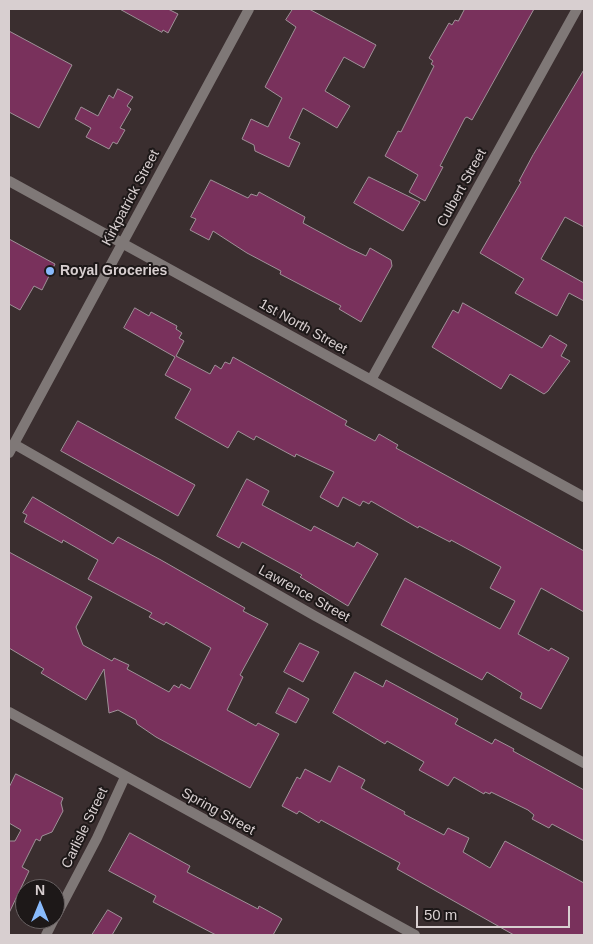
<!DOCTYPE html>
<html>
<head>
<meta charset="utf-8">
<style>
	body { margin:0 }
	#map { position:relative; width:593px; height:944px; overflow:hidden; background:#3a2e2f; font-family:Helvetica,sans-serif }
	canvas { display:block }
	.frame { position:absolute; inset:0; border:10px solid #d8cfd0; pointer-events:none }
	.north { position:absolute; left:15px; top:879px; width:50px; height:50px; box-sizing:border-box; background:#1d1818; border:1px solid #686162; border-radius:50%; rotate:0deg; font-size:14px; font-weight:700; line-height:20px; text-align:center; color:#d8cfd0 }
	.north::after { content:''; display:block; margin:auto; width:18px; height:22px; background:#88bafc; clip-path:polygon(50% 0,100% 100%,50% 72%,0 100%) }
	.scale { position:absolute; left:416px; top:906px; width:154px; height:22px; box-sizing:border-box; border:2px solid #d8cfd0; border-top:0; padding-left:6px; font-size:15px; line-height:18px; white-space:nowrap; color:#d8cfd0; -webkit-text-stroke:4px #1d1818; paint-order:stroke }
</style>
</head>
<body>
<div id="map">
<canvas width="593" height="944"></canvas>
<div class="frame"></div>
<div class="north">N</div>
<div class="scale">50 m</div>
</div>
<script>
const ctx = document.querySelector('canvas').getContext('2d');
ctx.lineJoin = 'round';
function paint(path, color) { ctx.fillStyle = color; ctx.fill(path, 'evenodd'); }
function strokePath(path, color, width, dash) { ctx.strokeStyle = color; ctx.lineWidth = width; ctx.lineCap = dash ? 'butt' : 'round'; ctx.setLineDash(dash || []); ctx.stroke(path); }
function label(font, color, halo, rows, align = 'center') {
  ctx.font = font + ' Helvetica,sans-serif'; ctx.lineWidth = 4; ctx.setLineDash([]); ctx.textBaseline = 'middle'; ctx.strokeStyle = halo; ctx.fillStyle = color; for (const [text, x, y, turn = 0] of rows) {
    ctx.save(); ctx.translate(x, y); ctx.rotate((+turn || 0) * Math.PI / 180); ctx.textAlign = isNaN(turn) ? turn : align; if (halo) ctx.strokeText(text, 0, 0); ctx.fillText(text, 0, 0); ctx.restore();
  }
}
const building = new Path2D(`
	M120,9H168L178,14L168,33L163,30L162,32Z
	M293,9H309L376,45L364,68L344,57L325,91L350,106L337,128L303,108L289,138L300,143L289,167L255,151L254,145L242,139L251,119L268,127L282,98L265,87L296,27L286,20Z
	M465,9H534L472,120L467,117L465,118L440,166L443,167L425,201L409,192L418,175L385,156L398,131L401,132L434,66L431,64L433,61L429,58L449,23L452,25L455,20L458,21Z
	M9,31L72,65L39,128L9,112Z
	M584,70V227L565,217L541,259L584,283V301L569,293L557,316L515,293L524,279L480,253L521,182L519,181L533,155Z
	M118,89L133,97L127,106L131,109L120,128L125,130L117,144L113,142L109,149L86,137L91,128L75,119L81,107L98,116L109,95L113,98Z
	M369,177L420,202L403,231L354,203Z
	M211,180L248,198L251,194L257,196L259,192L305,217L303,223L349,248L366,256L370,248L391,260L392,266L361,322L339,309L341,306L280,274L281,271L247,253L213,231L209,240L190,230L196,219L191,217Z
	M9,239L55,264L42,290L34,286L20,310L9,304Z
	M463,303L542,348L550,335L567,345L561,356L570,361L548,391L544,394L510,374L501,389L432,347L453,310L458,313Z
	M135,308L149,316L151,312L177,326L176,329L182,333L179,338L184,341L176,356L210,374L215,365L221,369L225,362L230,364L233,357L347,421L345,425L375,441L379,434L398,445L396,448L584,551V612L541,588L518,634L549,651L551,648L569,658L541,709L520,698L522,693L487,672L482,680L381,625L405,578L500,629L515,601L490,588L501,567L451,540L450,542L419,526L418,528L371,501L369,504L363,501L360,506L343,497L338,507L320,497L334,472L296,454L295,457L256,436L254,440L238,431L228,448L175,418L191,389L165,375L175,357L124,328Z
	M78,421L195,485L178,516L61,451Z
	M247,479L269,491L262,505L311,531L314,526L354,547L357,542L378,554L348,606L300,577L302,575L242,542L239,548L217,536Z
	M33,497L113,544L118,537L161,560L245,608L243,611L268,624L240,675L243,677L227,710L256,726L258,723L279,734L250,788L156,737L137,724L136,720L118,710L109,713L104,669L86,700L41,673L44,669L9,648V552L92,597L76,627L83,645L112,661L114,658L129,665L127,669L169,692L174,685L179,688L181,684L190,689L211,648L166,622L164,625L149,617L152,613L88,579L98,560L63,540L62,543L24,522L27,515L23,513Z
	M300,643L319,652L303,682L284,672Z
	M355,672L383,687L386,680L458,719L455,724L492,744L495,739L514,749L513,751L584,790V841L552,824L549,828L532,819L534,815L528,810L491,792L490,794L485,792L484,794L454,777L448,786L419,770L424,762L387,741L385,744L333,713Z
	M289,688L309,699L296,723L276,713Z
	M339,766L365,780L361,788L405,812L404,814L444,835L448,828L469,838L463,852L490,868L505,841L584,883V935H514L397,869L400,863L321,820L319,823L299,811L297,814L282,806L297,777L300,779L305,769L330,782Z
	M16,774L63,798L61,803L63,811L52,832L42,836L40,841L36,839L22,867L29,871L9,913V841H15L21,830L9,823V788Z
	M130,833L190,866L187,872L258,909L259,906L279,917L282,919L273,935H216L153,902L156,896L109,871Z
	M108,910L122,918L112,935H92Z`);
paint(building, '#79315c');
strokePath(building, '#9f9198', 1);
strokePath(new Path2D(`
	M9,181L584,497
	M371,380L577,9
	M14,444L315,616L584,763
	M9,453L249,9
	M9,712L415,935
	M55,918L97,838L125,777
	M46,935L54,919`), '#7f7877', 10);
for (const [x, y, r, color] of [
	[50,271,5,"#88bafc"]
]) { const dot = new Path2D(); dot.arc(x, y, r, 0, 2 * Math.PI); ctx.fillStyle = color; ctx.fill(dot); strokePath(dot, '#1d1818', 2); }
label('14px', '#d8cfd0', '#1d1818', [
	["Culbert Street",462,188,-61],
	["Kirkpatrick Street",131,198,-62],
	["1st North Street",303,327,29],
	["Lawrence Street",304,594,29],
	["Spring Street",218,812,29],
	["Carlisle Street",85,828,-64]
]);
label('bold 14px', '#d8cfd0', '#1d1818', [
	["Royal Groceries",60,271]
], 'left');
</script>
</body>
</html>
